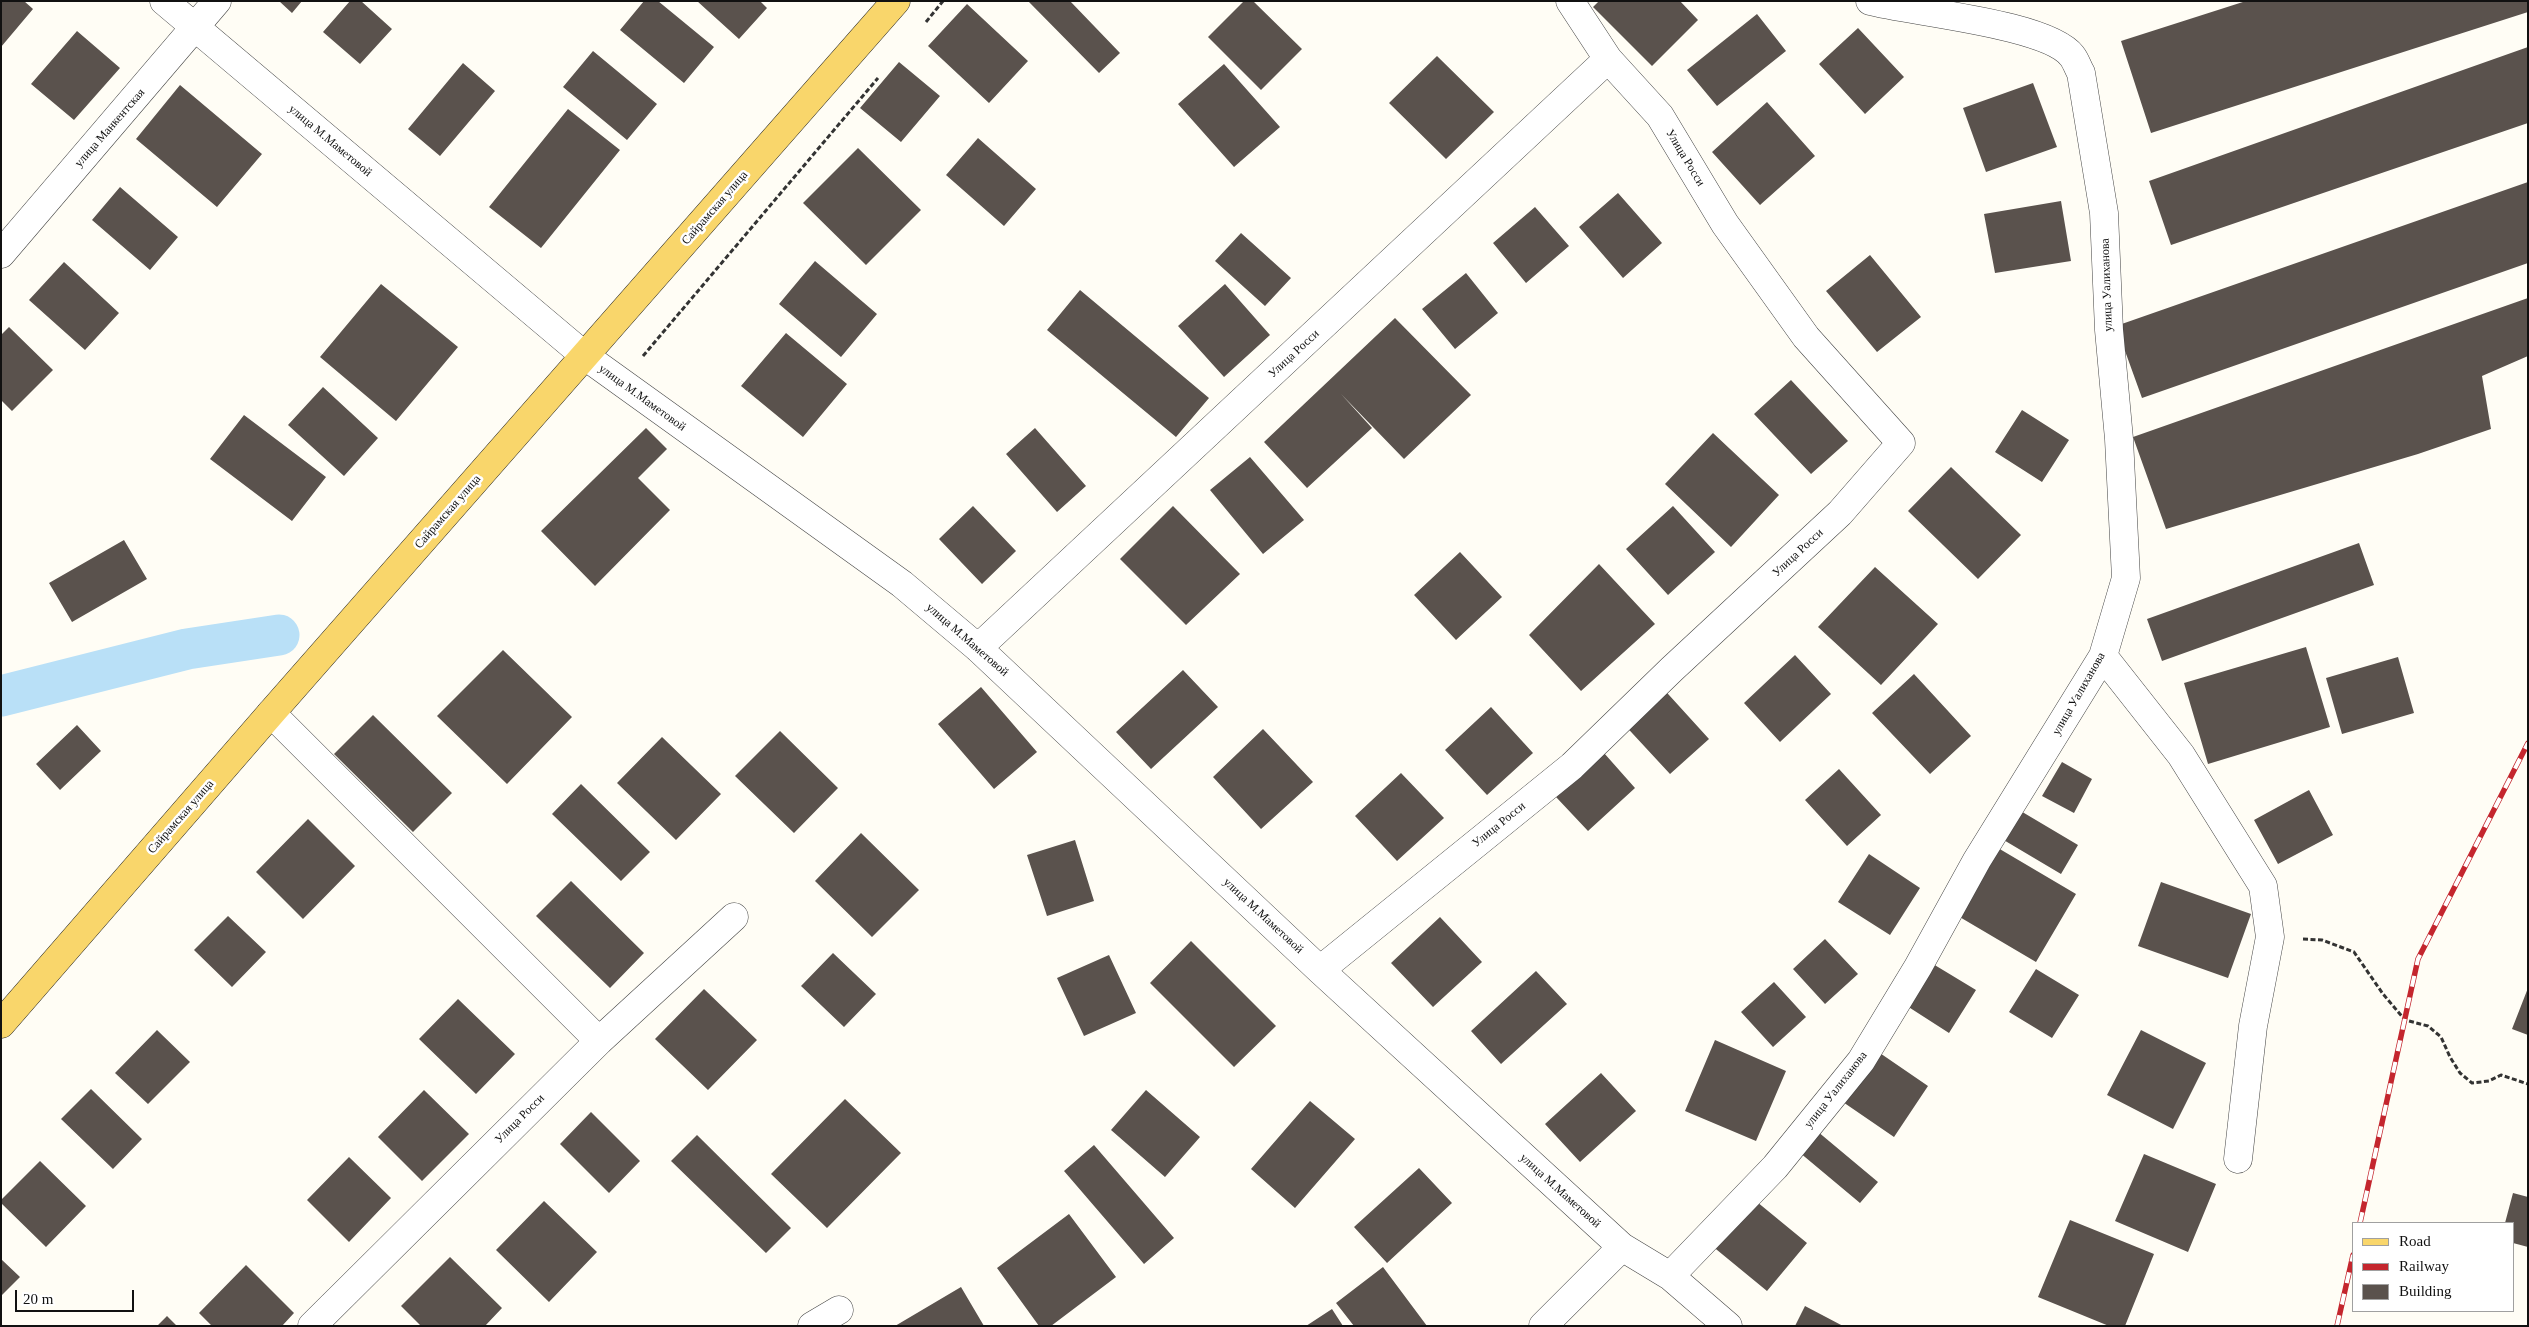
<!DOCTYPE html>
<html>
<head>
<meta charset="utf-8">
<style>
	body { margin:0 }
	#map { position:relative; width:2529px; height:1327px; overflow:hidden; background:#fffdf5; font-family:Georgia,serif }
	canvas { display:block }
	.frame { position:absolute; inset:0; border:2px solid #111; pointer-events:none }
	.legend { position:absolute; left:2352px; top:1222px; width:162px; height:90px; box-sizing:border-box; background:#fff; border:1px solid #a0a0a0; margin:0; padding:6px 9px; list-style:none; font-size:15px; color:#111 }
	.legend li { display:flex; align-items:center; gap:10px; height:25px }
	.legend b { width:25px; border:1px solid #a0a0a0 }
	.scale { position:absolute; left:15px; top:1290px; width:119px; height:22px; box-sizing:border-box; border:2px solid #111; border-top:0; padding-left:6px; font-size:15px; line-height:18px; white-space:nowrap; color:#111; -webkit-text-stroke:4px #fff; paint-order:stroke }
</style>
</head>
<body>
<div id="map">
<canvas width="2529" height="1327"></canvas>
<div class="frame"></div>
<ul class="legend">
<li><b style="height:6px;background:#f9d66b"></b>Road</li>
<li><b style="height:6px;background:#c4262e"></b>Railway</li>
<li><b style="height:14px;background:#5a524d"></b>Building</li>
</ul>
<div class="scale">20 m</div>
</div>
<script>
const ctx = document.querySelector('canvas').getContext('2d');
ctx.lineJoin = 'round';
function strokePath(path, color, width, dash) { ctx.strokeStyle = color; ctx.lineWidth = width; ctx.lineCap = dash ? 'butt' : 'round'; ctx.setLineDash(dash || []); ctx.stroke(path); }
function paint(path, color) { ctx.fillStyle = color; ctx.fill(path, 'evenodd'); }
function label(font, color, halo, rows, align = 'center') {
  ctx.font = font + ' Georgia,serif'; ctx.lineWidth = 5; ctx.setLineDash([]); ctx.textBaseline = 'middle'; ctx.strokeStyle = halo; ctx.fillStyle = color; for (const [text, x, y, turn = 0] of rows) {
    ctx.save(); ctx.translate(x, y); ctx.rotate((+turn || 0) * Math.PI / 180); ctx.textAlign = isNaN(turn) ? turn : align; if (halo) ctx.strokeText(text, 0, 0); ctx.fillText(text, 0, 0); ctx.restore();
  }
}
strokePath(new Path2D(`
	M1,696L187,649L279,635`), '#b9e0f7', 41);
paint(new Path2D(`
	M1,1H24L33,9L1,47Z
	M279,1H302L292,13Z
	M350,1H361L392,29L360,64L323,32Z
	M644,1H658L714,47L684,83L620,30Z
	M697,1H760L767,8L739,39Z
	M1028,1H1070L1120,53L1099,73Z
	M1244,1H1253L1302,49L1261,90L1208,37Z
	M1599,1H1680L1698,20L1652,66L1593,7Z
	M2246,1H2528V12L2151,133L2121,41Z
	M967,4L1028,61L989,103L928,46Z
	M1757,14L1786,51L1717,106L1687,70Z
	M1858,28L1904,77L1865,114L1819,64Z
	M77,31L120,68L74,120L31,84Z
	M2528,47V123L2171,245L2149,181Z
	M593,51L657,104L627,140L563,87Z
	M1437,56L1494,112L1446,159L1389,103Z
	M899,62L940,96L901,142L860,108Z
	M463,63L495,91L440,156L408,129Z
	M1224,64L1280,127L1234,167L1178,104Z
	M2033,83L2057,147L1986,172L1963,108Z
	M180,85L262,154L217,207L136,139Z
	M1767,102L1815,156L1760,205L1712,152Z
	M568,109L620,150L541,248L489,207Z
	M978,138L1036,189L1004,226L946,175Z
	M858,148L921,210L866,265L803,203Z
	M2528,182V263L2142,398L2116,326Z
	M120,187L178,237L150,270L92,220Z
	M1618,193L1662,243L1623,278L1579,227Z
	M2061,201L2071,261L1995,273L1984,214Z
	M1535,207L1569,246L1526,283L1493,243Z
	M1241,233L1291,278L1265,306L1215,261Z
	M1870,255L1921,317L1877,352L1826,291Z
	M815,261L877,314L841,357L779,304Z
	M64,262L119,313L85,350L29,300Z
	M1466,273L1498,313L1455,349L1422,309Z
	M381,284L458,347L396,421L320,357Z
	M1225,284L1270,335L1224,377L1178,326Z
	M1080,290L1209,398L1176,437L1047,330Z
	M2528,298V356L2482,376L2491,429L2418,454L2166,529L2133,437Z
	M1395,318L1471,395L1404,459L1341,394L1372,428L1307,488L1264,442Z
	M9,327L53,370L12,411L1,400V335Z
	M786,333L847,384L803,437L741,386Z
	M1791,380L1848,441L1811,474L1754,414Z
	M323,387L378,438L344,476L288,425Z
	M2022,410L2069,440L2042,482L1995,452Z
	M244,415L326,477L292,521L210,459Z
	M646,428L667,449L638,478L670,510L595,586L541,531Z
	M1035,428L1086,486L1057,512L1006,454Z
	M1713,433L1779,495L1731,547L1665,484Z
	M1250,457L1304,520L1263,554L1210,490Z
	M1951,467L2021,535L1978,579L1908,511Z
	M973,506L1016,551L982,584L939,539Z
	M1173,506L1240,574L1186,625L1120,559Z
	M1673,506L1715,552L1668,595L1626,549Z
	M124,540L147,579L72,622L49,583Z
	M2359,543L2374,585L2162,661L2147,619Z
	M1460,552L1502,597L1456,640L1414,595Z
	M1599,564L1655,624L1581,691L1529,635Z
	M1875,567L1938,624L1881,685L1818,627Z
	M2306,647L2330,727L2208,764L2184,683Z
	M503,650L572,717L507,784L437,716Z
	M1795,655L1831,694L1780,742L1744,703Z
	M2398,657L2414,713L2342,734L2326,678Z
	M1183,670L1218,707L1151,769L1116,732Z
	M1914,674L1971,736L1930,774L1872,713Z
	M1659,684L1709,739L1670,774L1620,720Z
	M981,687L1037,752L994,789L938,724Z
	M1491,707L1533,753L1487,795L1445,750Z
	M373,715L452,793L413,832L334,754Z
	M77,725L101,751L60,790L36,764Z
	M1263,729L1313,782L1261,829L1213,777Z
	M780,731L838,788L794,833L735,776Z
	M662,737L721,794L676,840L617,783Z
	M1604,753L1635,788L1588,831L1556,797Z
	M2062,762L2092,779L2074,813L2042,796Z
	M1839,769L1881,815L1847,846L1805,800Z
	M1401,773L1444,818L1397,861L1355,816Z
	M581,784L650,852L621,881L552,814Z
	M2309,790L2333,835L2278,864L2254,820Z
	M2019,810L2078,845L2061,874L2002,839Z
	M308,819L355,866L303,919L256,872Z
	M861,833L919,890L872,937L815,881Z
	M1075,840L1094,901L1047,916L1027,855Z
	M1998,848L2076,894L2036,962L1958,916Z
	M1869,854L1920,888L1890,935L1838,902Z
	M571,881L644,953L610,988L536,916Z
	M2161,882L2251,914L2228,978L2138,946Z
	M228,916L266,952L232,987L194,950Z
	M1440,917L1482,962L1433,1007L1391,963Z
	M1825,939L1858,974L1825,1004L1793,969Z
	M1191,941L1276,1026L1234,1067L1150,983Z
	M833,953L876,994L844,1027L801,986Z
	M1109,955L1136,1013L1084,1036L1057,978Z
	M1933,964L1976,990L1949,1033L1907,1006Z
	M2036,969L2079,995L2052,1038L2009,1012Z
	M1536,971L1567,1004L1501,1064L1471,1031Z
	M1774,982L1806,1017L1773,1047L1741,1012Z
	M2528,988V1035L2512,1029Z
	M704,989L757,1040L708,1090L655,1039Z
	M458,999L515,1054L476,1094L419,1039Z
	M157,1030L190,1062L148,1104L115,1073Z
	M2141,1030L2206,1063L2173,1129L2107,1095Z
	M1715,1040L1786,1071L1756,1141L1685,1111Z
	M1874,1049L1928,1086L1894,1137L1840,1100Z
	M1601,1073L1636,1111L1580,1162L1545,1124Z
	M91,1089L142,1139L113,1169L61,1119Z
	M424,1090L469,1134L422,1181L378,1137Z
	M1146,1090L1200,1137L1165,1177L1111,1130Z
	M845,1099L901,1153L827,1228L771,1174Z
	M1310,1101L1355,1139L1295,1208L1251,1169Z
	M591,1112L640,1161L609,1193L560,1144Z
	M1817,1131L1878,1182L1860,1203L1799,1152Z
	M697,1135L791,1228L766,1253L671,1161Z
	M1094,1145L1174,1238L1144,1264L1064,1171Z
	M2144,1154L2216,1184L2188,1252L2115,1221Z
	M349,1157L391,1198L349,1242L307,1200Z
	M40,1161L86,1206L46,1247L1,1203V1200Z
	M1419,1168L1452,1203L1387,1263L1354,1227Z
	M2513,1193L2528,1197V1247L2513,1243V1223H2505Z
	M1751,1197L1807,1243L1767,1291L1711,1245Z
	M544,1201L597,1252L549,1302L496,1250Z
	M1069,1214L1116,1277L1051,1326H1039L997,1268Z
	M2070,1220L2154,1254L2125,1326H2109L2038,1297Z
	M450,1257L502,1308L485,1326H421L401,1306Z
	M1,1259L20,1277L1,1296Z
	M246,1265L294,1313L282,1326H212L199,1313Z
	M1383,1267L1427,1326H1354L1336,1303Z
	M961,1287L984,1326H895Z
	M1805,1306L1843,1326H1795Z
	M1332,1309L1343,1326H1306Z
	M167,1316L177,1326H157Z`), '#5a524d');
const minor = new Path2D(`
	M164,1L585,356L902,584L978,648L1320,970L1622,1247L1670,1276L1728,1326
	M1,254L217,1
	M978,648L1608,59L1570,1
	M2103,656L2181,755L2263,886L2270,937L2253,1026L2238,1159
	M271,713L599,1041
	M1320,970L1572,766L1672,669L1840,513L1901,443L1806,337L1725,224L1660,116L1608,59
	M1670,1276L1775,1167L1861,1061L1918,967L1977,860L2103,656L2126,578L2119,439L2109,330L2104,213L2081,73C2078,68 2076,61 2072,56C2048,24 1912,12 1870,1
	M312,1326L599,1041L734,917
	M812,1326L839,1310
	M1543,1326L1622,1247`);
const major = new Path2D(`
	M1,1024L271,713L896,1`);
strokePath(minor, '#444', 29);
strokePath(major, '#222', 29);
strokePath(new Path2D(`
	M926,22L943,1
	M643,356L878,78
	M2303,939L2322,940L2354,952L2383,994L2405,1020L2428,1026L2441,1037L2450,1057L2460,1073L2472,1083L2489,1081L2501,1075L2528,1084`), '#333', 3, [5, 2.5]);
strokePath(minor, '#fff', 28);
strokePath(major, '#f9d66b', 28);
const rail = new Path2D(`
	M2360,1223L2418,959L2528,743
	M2337,1326L2353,1255`);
strokePath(rail, '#c4262e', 5.5);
strokePath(rail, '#fff', 4, [11]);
label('12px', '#111', '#fff', [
	["улица Манкентская",110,128,-49],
	["улица М.Маметовой",330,141,40],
	["Улица Росси",1685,158,59],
	["Сайрамская улица",715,208,-49],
	["улица Уалиханова",2107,285,-92],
	["Улица Росси",1294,354,-43],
	["улица М.Маметовой",642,398,36],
	["Сайрамская улица",448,512,-49],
	["Улица Росси",1798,553,-43],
	["улица М.Маметовой",967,640,41],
	["улица Уалиханова",2079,694,-60],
	["Сайрамская улица",181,817,-49],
	["Улица Росси",1499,825,-39],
	["улица М.Маметовой",1263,916,43],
	["улица Уалиханова",1836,1090,-52],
	["Улица Росси",520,1119,-45],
	["улица М.Маметовой",1560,1191,42]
]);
</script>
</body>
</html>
